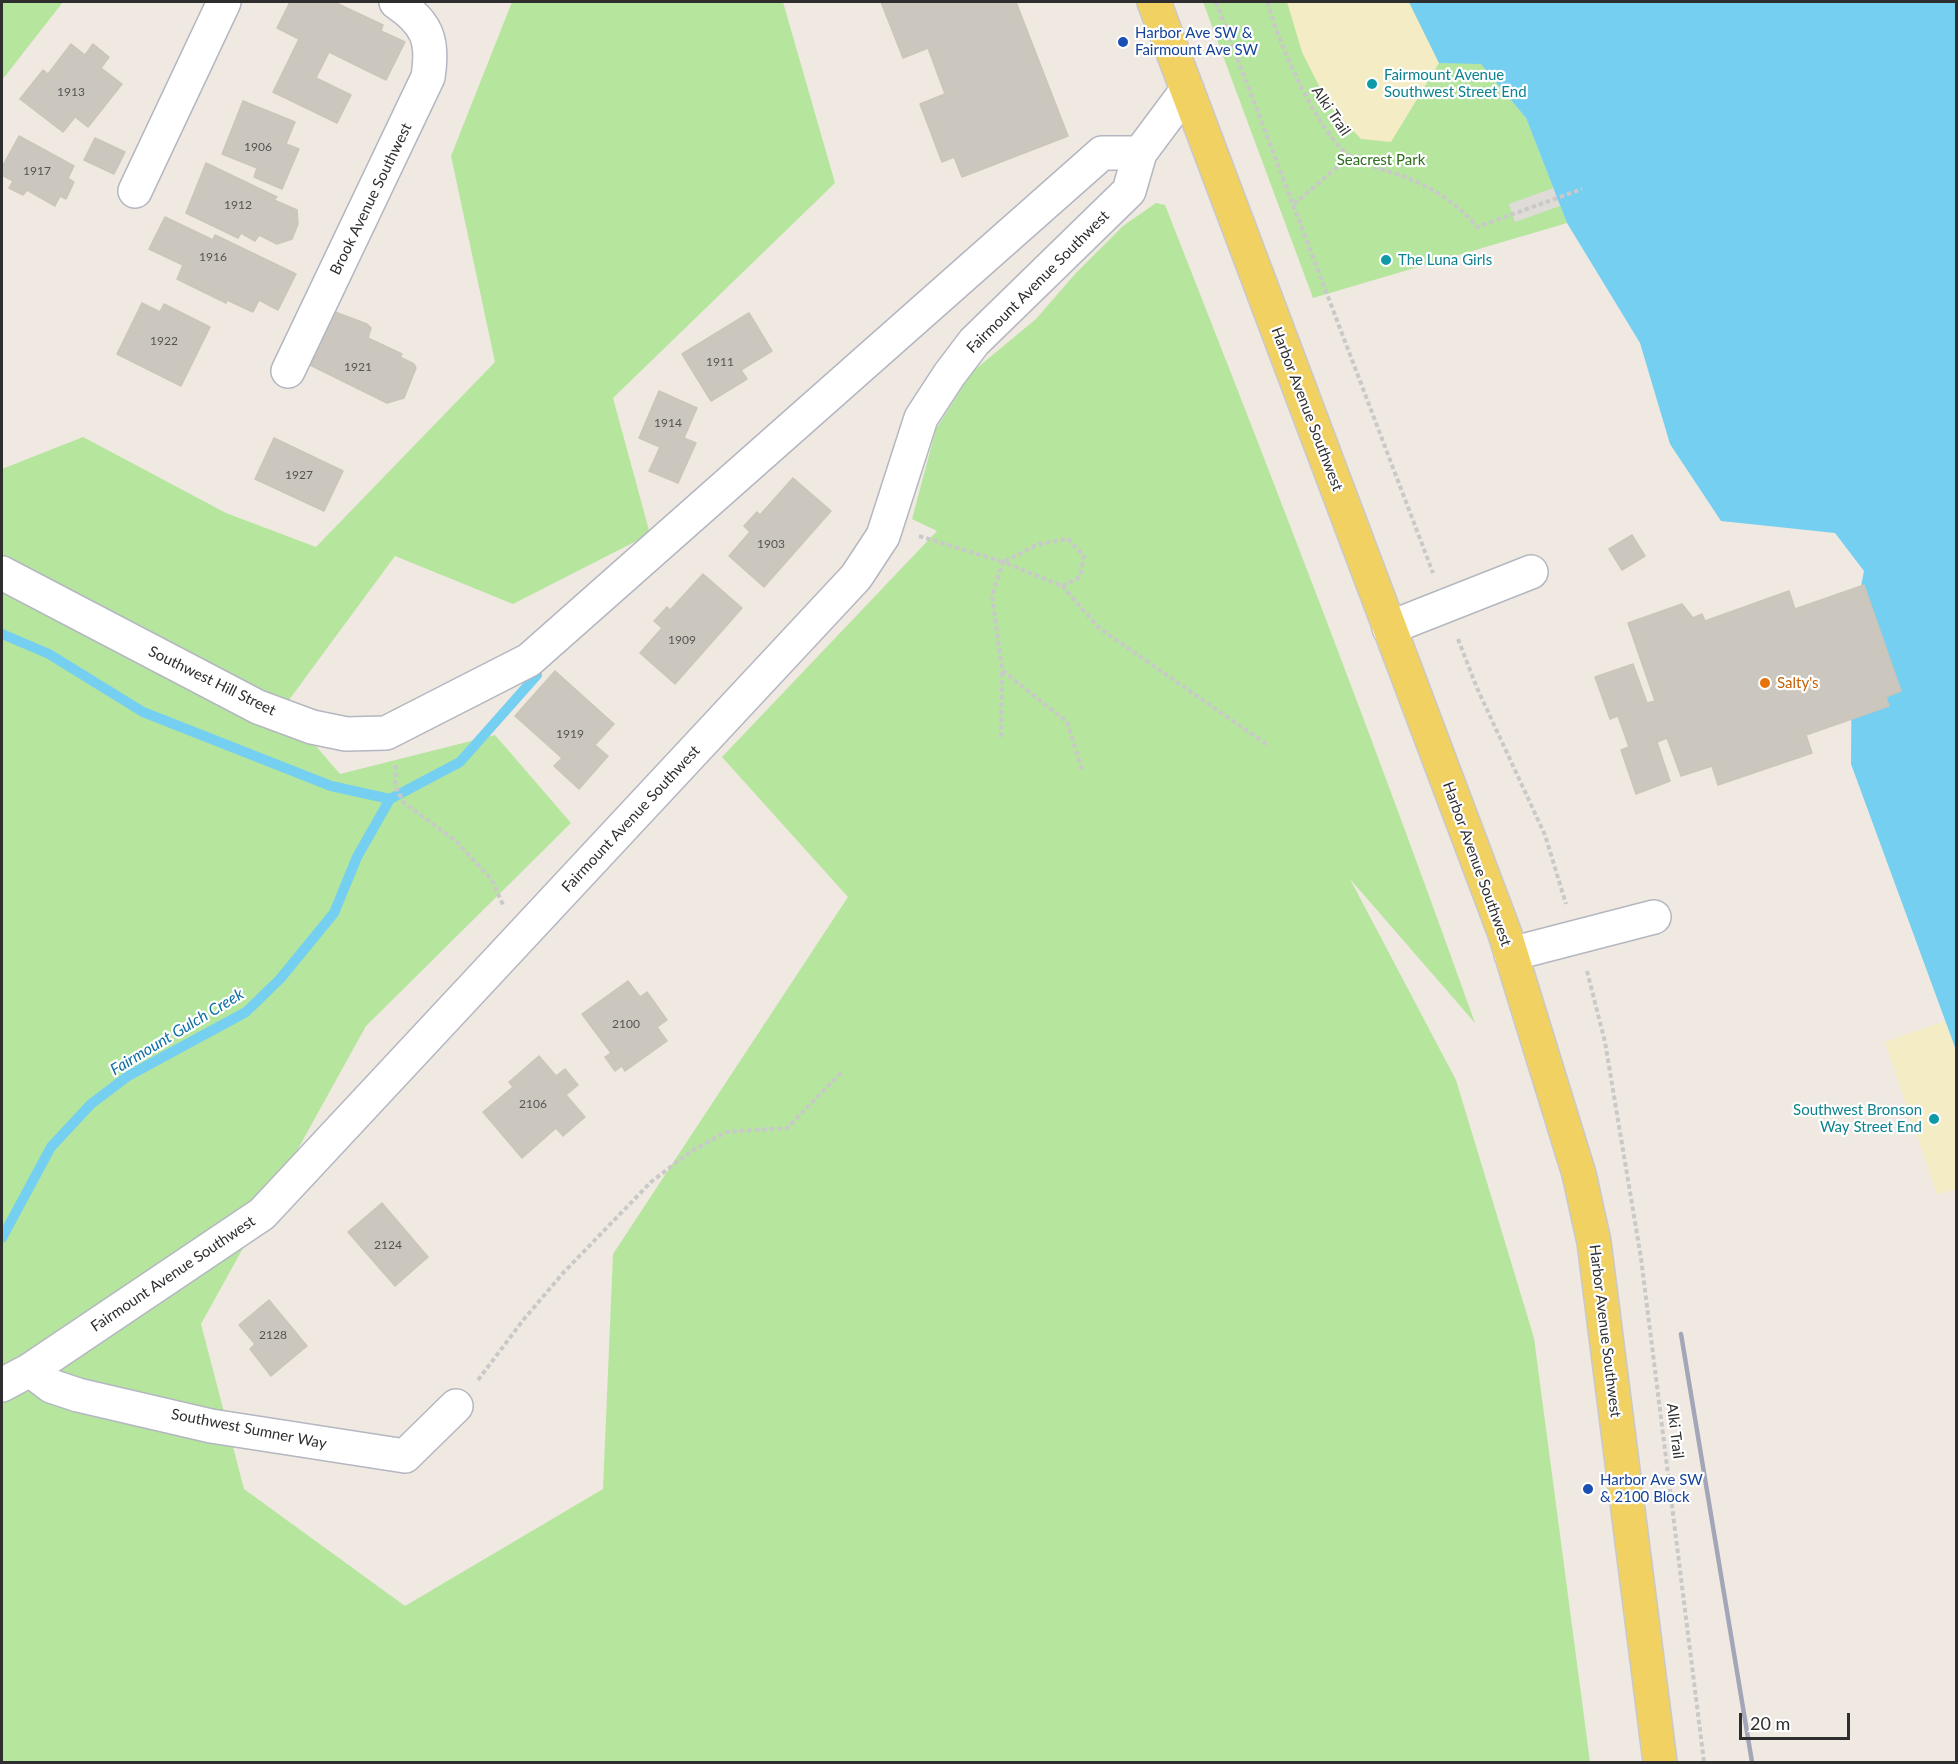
<!DOCTYPE html>
<html>
<head>
<meta charset="utf-8">
<style>
	body { margin:0 }
	#map { position:relative; width:1958px; height:1764px; overflow:hidden; background:#efe9e1; font-family:Lato,sans-serif }
	canvas { display:block }
	.frame { position:absolute; inset:0; border:3px solid #2e2e2e; pointer-events:none }
	.scale { position:absolute; left:1739px; top:1713px; width:111px; height:27px; box-sizing:border-box; border:3px solid #2e2e2e; border-top:0; padding-left:8px; font-size:18px; line-height:21px; white-space:nowrap; color:#2e2e2e; -webkit-text-stroke:4px #fff; paint-order:stroke }
</style>
</head>
<body>
<div id="map">
<canvas width="1958" height="1764"></canvas>
<div class="frame"></div>
<div class="scale">20 m</div>
</div>
<script>
const ctx = document.querySelector('canvas').getContext('2d');
ctx.lineJoin = 'round';
function paint(path, color) { ctx.fillStyle = color; ctx.fill(path, 'evenodd'); }
function strokePath(path, color, width, dash) { ctx.strokeStyle = color; ctx.lineWidth = width; ctx.lineCap = dash ? 'butt' : 'round'; ctx.setLineDash(dash || []); ctx.stroke(path); }
function label(font, color, halo, rows, align = 'center') {
  ctx.font = font + ' Lato,sans-serif'; ctx.lineWidth = 4.5; ctx.setLineDash([]); ctx.textBaseline = 'middle'; ctx.strokeStyle = halo; ctx.fillStyle = color; for (const [text, x, y, turn = 0] of rows) {
    ctx.save(); ctx.translate(x, y); ctx.rotate((+turn || 0) * Math.PI / 180); ctx.textAlign = isNaN(turn) ? turn : align; if (halo) ctx.strokeText(text, 0, 0); ctx.fillText(text, 0, 0); ctx.restore();
  }
}
paint(new Path2D(`
	M2,2H63L2,80Z
	M512,2H783L835,183L613,398L650,534L513,604L395,556L283,708L340,774L495,735L571,823L366,1026L201,1324L244,1489L405,1606L603,1489L613,1254L848,897L722,757L937,531L912,519L936,429L972,372L1036,319L1075,274L1123,226L1156,203L1165,205C1272,476 1377,748 1475,1023L1350,879L1456,1080L1534,1338L1590,1762H2V469L83,437L226,513L316,547L495,362L451,156Z
	M1203,2H1409L1419,18L1481,63L1526,118L1567,223L1313,298Z`), '#b6e59e');
paint(new Path2D(`
	M1287,2H1409L1439,63L1391,142L1361,139L1328,104L1302,52Z
	M1945,1021L1956,1050V1189L1937,1195L1885,1042Z`), '#f3ecc5');
paint(new Path2D(`
	M1578,179L1585,197L1515,222L1509,204Z`), '#dfdcd8');
paint(new Path2D(`
	M1409,2H1956V1050L1851,764L1852,631L1864,571L1835,533L1721,521L1670,444L1640,343L1567,223L1526,118L1481,64L1439,63Z`), '#75cff0');
strokePath(new Path2D(`
	M2,634L49,654L143,712L331,786L390,799
	M2,1238L51,1147L91,1104L128,1076L246,1012L280,979L334,913L357,857L390,799L460,762L537,675`), '#75cff0', 10);
const building = new Path2D(`
	M290,2H334L383,25L381,31L405,42L386,80L329,52L316,78L351,95L337,123L273,92L299,39L277,28Z
	M881,2H1016L1068,136L962,177L954,157L942,162L920,104L945,94L928,48L903,58Z
	M71,44L85,55L93,44L109,57L101,68L122,84L88,127L75,117L63,132L20,99L43,70L48,74Z
	M243,101L295,122L286,144L299,149L282,189L254,177L257,168L222,154Z
	M19,136L74,166L68,178L74,182L66,199L60,196L55,206L27,190L23,195L9,188L13,181L2,175V167Z
	M95,138L125,152L114,174L84,160Z
	M206,163L277,197L274,200L297,210L298,224L292,239L277,244L259,235L255,241L241,233L238,238L186,213Z
	M165,217L213,240L215,235L296,274L278,310L259,300L253,312L227,300L226,303L177,279L183,265L149,249Z
	M142,303L160,312L164,304L210,327L181,386L117,354Z
	M335,312L367,324L371,328L368,338L402,354L400,357L414,364L416,368L404,398L387,403L304,362L324,316L332,318Z
	M749,313L772,351L741,370L747,379L711,401L682,354Z
	M659,391L697,408L684,438L696,443L678,483L649,471L660,447L639,438Z
	M274,438L343,471L324,511L255,479Z
	M793,478L831,511L764,587L729,556L750,532L744,526L757,512L760,515Z
	M1632,535L1645,556L1622,570L1609,549Z
	M703,574L742,608L675,684L640,653L662,628L654,621L667,607L670,610Z
	M1864,585L1901,691L1886,697L1889,706L1806,735L1812,753L1718,785L1712,766L1681,776L1667,738L1657,742L1670,781L1636,794L1621,750L1629,747L1618,716L1610,719L1595,677L1633,664L1647,703L1655,701L1628,623L1682,604L1693,618L1702,614L1705,621L1789,591L1795,609Z
	M555,671L614,724L595,745L608,756L579,789L554,766L562,758L515,716Z
	M628,981L640,997L647,992L667,1020L657,1027L667,1041L625,1071L622,1066L615,1071L605,1057L611,1053L582,1014Z
	M539,1056L556,1076L565,1069L578,1085L566,1095L585,1117L563,1136L556,1128L522,1158L483,1112L513,1087L509,1082Z
	M382,1203L428,1257L395,1286L348,1232Z
	M269,1300L307,1346L271,1376L250,1349L255,1344L239,1325Z`);
paint(building, '#cbc7bf');
strokePath(building, '#cbc5ba', 1.5);
const minor = new Path2D(`
	M135,191L224,2
	M288,371L428,77C434,40 427,23 396,2
	M2,573L258,707L312,727L346,734L386,733L529,660L1102,153H1140
	M1389,628L1531,572
	M1511,954L1654,917
	M30,1370L51,1386L78,1395L211,1426L405,1456L456,1406
	M2,1385L30,1370L262,1214L856,577L883,536L921,418L949,375L974,342L1129,191L1140,153L1187,90`);
const major = new Path2D(`
	M1154,2L1505,934L1579,1174L1594,1242L1660,1762`);
strokePath(minor, '#b4b7c1', 36);
strokePath(major, '#c9c9c9', 36);
strokePath(new Path2D(`
	M1216,2L1433,573
	M1268,2C1276,39 1319,136 1351,157C1366,167 1385,169 1402,176C1432,187 1457,203 1477,227L1582,189
	M1294,204L1349,157
	M919,536L1003,562L1039,544L1068,539L1084,556L1080,577L1062,586L1003,562L992,595L1002,670L1067,722L1082,770
	M1062,586L1099,628L1269,746
	M1458,639L1477,688L1545,835L1566,904
	M1001,737L1002,671
	M396,765L395,786L404,803L456,841L492,880L503,905
	M1587,971L1605,1042L1641,1258L1704,1762
	M478,1380L524,1319L564,1272L651,1182L690,1152L726,1132L787,1128L842,1072`), '#c9c9c9', 4, [4.5, 3]);
strokePath(minor, '#fff', 33);
strokePath(major, '#f2d163', 33);
strokePath(new Path2D(`
	M1681,1334L1752,1762`), '#a3a6b8', 4.5);
for (const [x, y, r, color] of [
	[1123,42,6,"#1a4fb4"],
	[1372,84,6,"#0f9aa8"],
	[1386,260,6,"#0f9aa8"],
	[1765,683,6,"#e8710a"],
	[1934,1119,6,"#0f9aa8"],
	[1588,1489,6,"#1a4fb4"]
]) { const dot = new Path2D(); dot.arc(x, y, r, 0, 2 * Math.PI); ctx.fillStyle = color; ctx.fill(dot); strokePath(dot, '#fff', 2); }
label('12px', '#555452', null, [
	["1913",71,92],
	["1906",258,147],
	["1917",37,171],
	["1912",238,205],
	["1916",213,257],
	["1922",164,341],
	["1911",720,362],
	["1921",358,367],
	["1914",668,423],
	["1927",299,475],
	["1903",771,544],
	["1909",682,640],
	["1919",570,734],
	["2100",626,1024],
	["2106",533,1104],
	["2124",388,1245],
	["2128",273,1335]
]);
label('15px', '#164399', '#fff', [
	["Harbor Ave SW &",1135,33],
	["Fairmount Ave SW",1135,50],
	["Harbor Ave SW",1600,1480],
	["& 2100 Block",1600,1497]
], 'left');
label('15px', '#0d838f', '#fff', [
	["Fairmount Avenue",1384,75],
	["Southwest Street End",1384,92],
	["The Luna Girls",1398,260],
	["Southwest Bronson",1922,1110,"right"],
	["Way Street End",1922,1127,"right"]
], 'left');
label('15px', '#2e2e2e', '#fff', [
	["Alki Trail",1331,111,56],
	["Brook Avenue Southwest",371,199,-64],
	["Fairmount Avenue Southwest",1038,282,-45],
	["Harbor Avenue Southwest",1307,409,69],
	["Southwest Hill Street",212,681,26],
	["Fairmount Avenue Southwest",631,819,-47],
	["Harbor Avenue Southwest",1477,864,70],
	["Fairmount Avenue Southwest",173,1274,-34],
	["Harbor Avenue Southwest",1605,1331,83],
	["Southwest Sumner Way",249,1429,11],
	["Alki Trail",1675,1431,83]
]);
label('15px', '#2c6e1b', '#fff', [
	["Seacrest Park",1381,160]
]);
label('15px', '#c56008', '#fff', [
	["Salty's",1777,683]
], 'left');
label('italic 16px', '#0d6fa3', '#fff', [
	["Fairmount Gulch Creek",177,1032,-31]
]);
</script>
</body>
</html>
